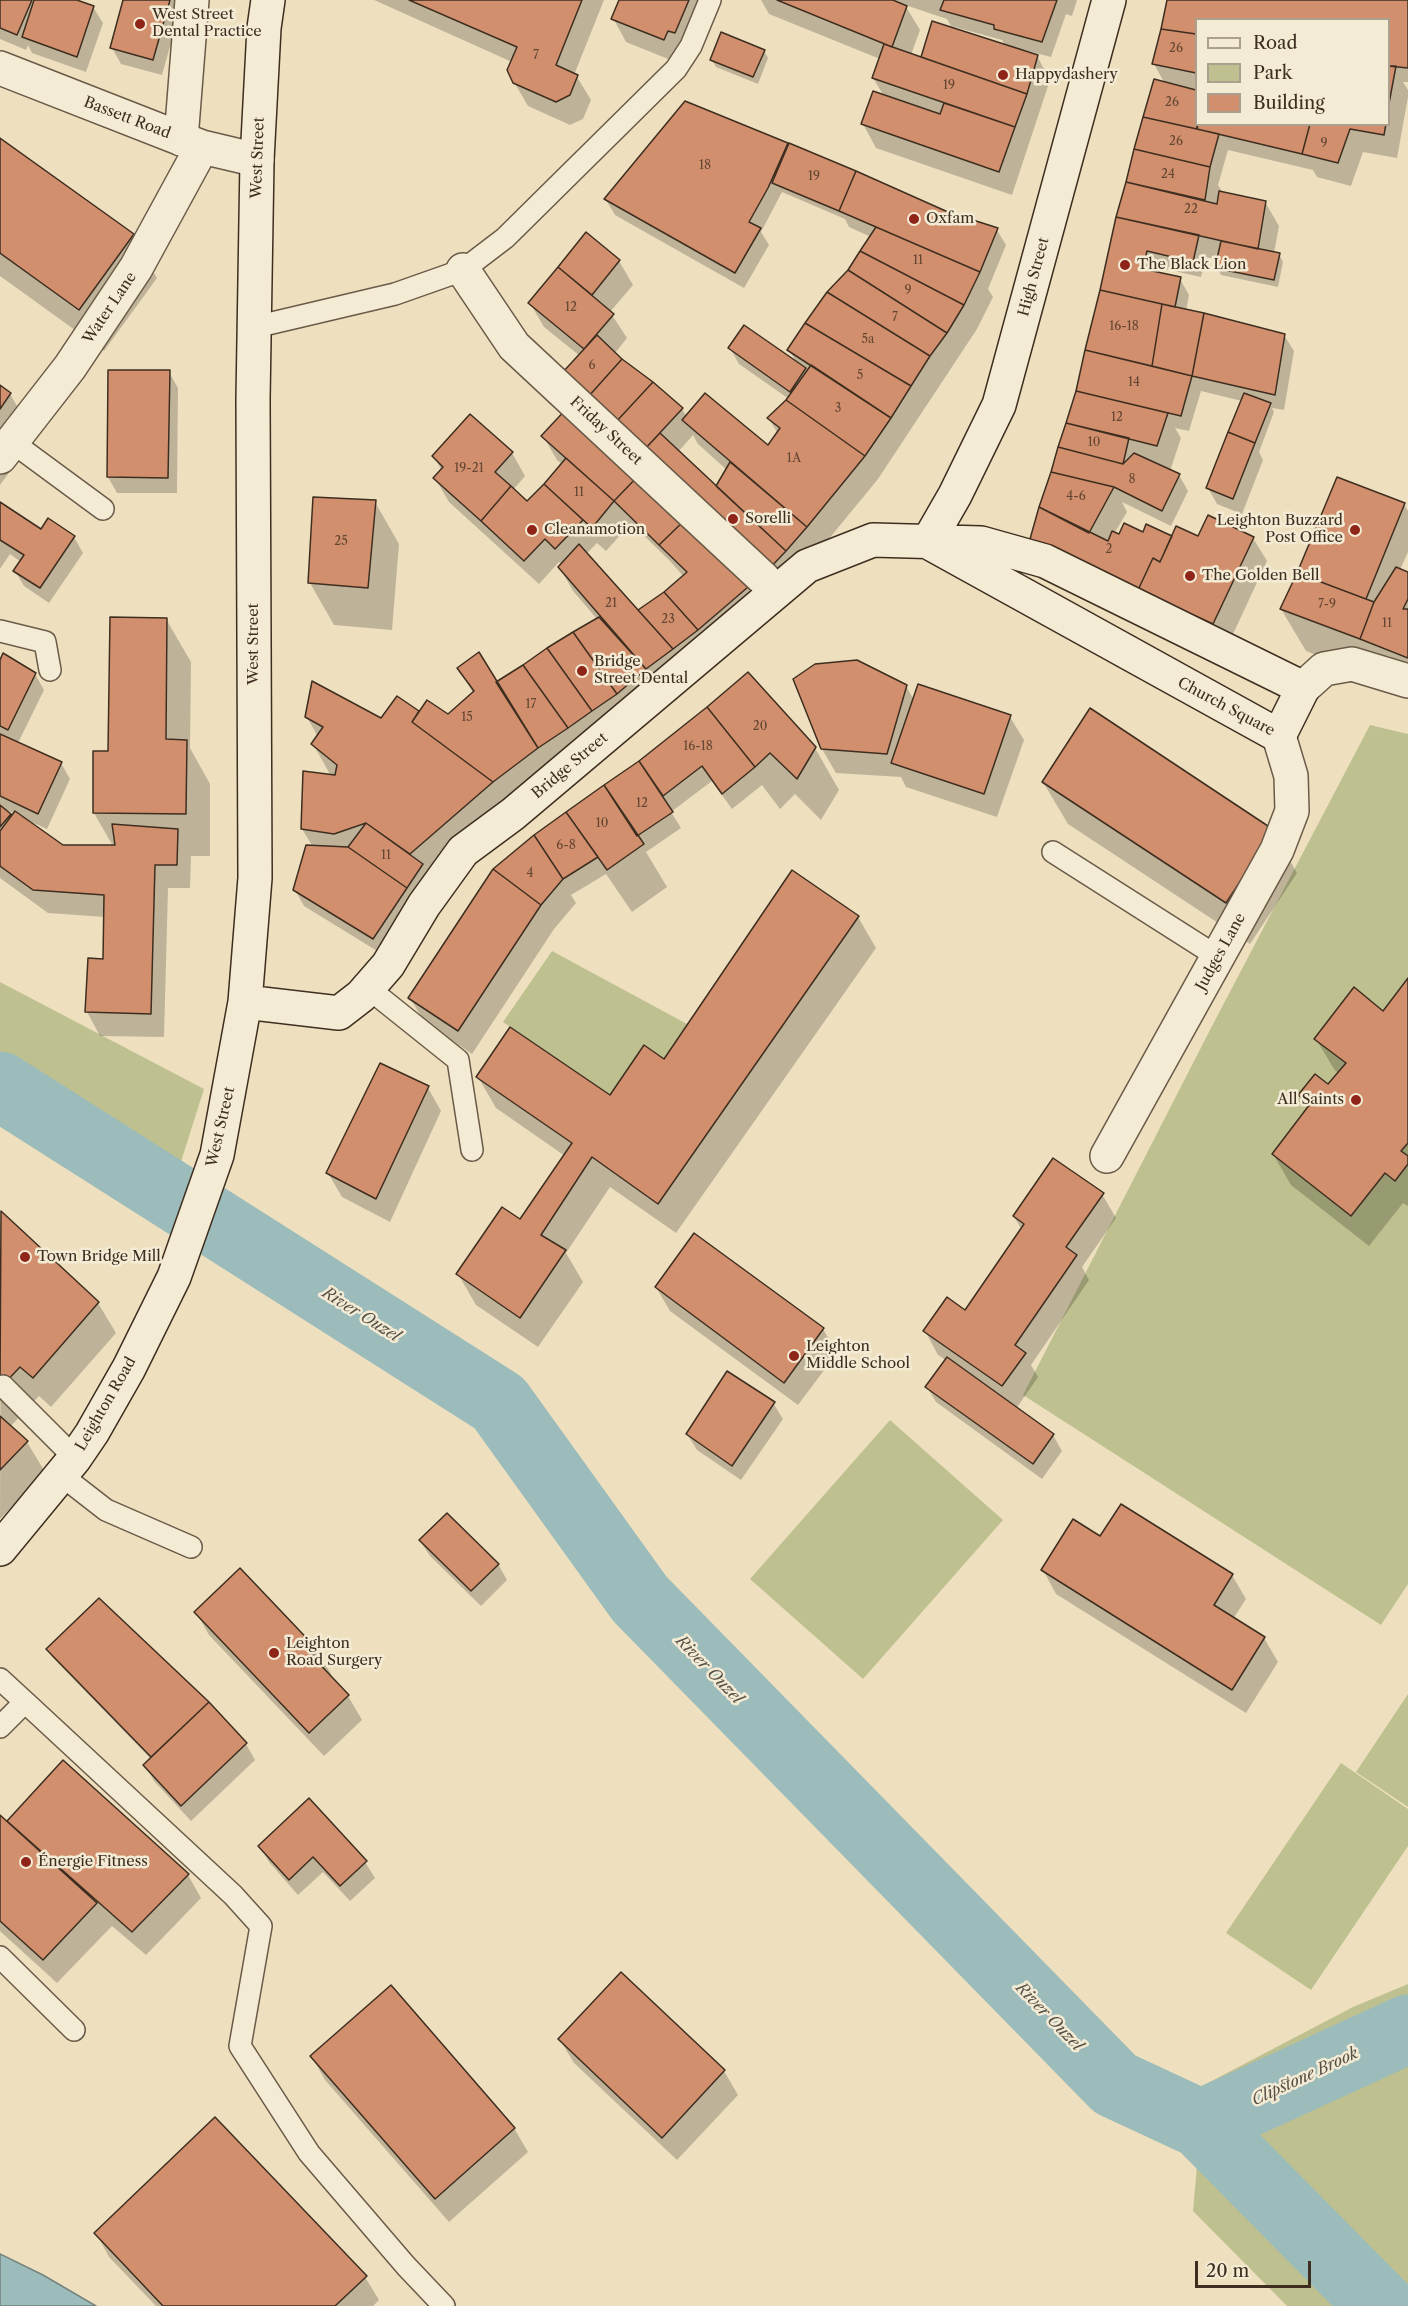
<!DOCTYPE html>
<html>
<head>
<meta charset="utf-8">
<style>
	body { margin:0 }
	#map { position:relative; width:1408px; height:2306px; overflow:hidden; background:#eee0bf; font-family:"Libre Caslon Text",serif }
	canvas { display:block }
	.legend { position:absolute; left:1195px; top:18px; width:195px; height:108px; box-sizing:border-box; background:#f4ebd5; border:2px solid #ab9f8d; margin:0; padding:8px 10px; list-style:none; font-size:18px; color:#3e2e20 }
	.legend li { display:flex; align-items:center; gap:12px; height:30px }
	.legend b { width:30px; border:2px solid #ab9f8d }
	.scale { position:absolute; left:1195px; top:2261px; width:116px; height:27px; box-sizing:border-box; border:3px solid #3e2e20; border-top:0; padding-left:8px; font-size:18px; line-height:21px; white-space:nowrap; color:#3e2e20; -webkit-text-stroke:4px #f4ebd5; paint-order:stroke }
</style>
</head>
<body>
<div id="map">
<canvas width="1408" height="2306"></canvas>
<ul class="legend">
<li><b style="height:8px;background:#f4ebd5"></b>Road</li>
<li><b style="height:16px;background:#bec18f"></b>Park</li>
<li><b style="height:16px;background:#d28f6d"></b>Building</li>
</ul>
<div class="scale">20 m</div>
</div>
<script>
const ctx = document.querySelector('canvas').getContext('2d');
ctx.lineJoin = 'round';
function paint(path, color) { ctx.fillStyle = color; ctx.fill(path, 'evenodd'); }
function strokePath(path, color, width, dash) { ctx.strokeStyle = color; ctx.lineWidth = width; ctx.lineCap = dash ? 'butt' : 'round'; ctx.setLineDash(dash || []); ctx.stroke(path); }
function label(font, color, halo, rows, align = 'center') {
  ctx.font = font + ' "Libre Caslon Text",serif'; ctx.lineWidth = 5; ctx.setLineDash([]); ctx.textBaseline = 'middle'; ctx.strokeStyle = halo; ctx.fillStyle = color; for (const [text, x, y, turn = 0] of rows) {
    ctx.save(); ctx.translate(x, y); ctx.rotate((+turn || 0) * Math.PI / 180); ctx.textAlign = isNaN(turn) ? turn : align; if (halo) ctx.strokeText(text, 0, 0); ctx.fillText(text, 0, 0); ctx.restore();
  }
}
paint(new Path2D(`
	M1370,725L1408,734V1584L1381,1625L1023,1395L1212,1026Z
	M552,951L687,1024L664,1059L644,1046L610,1095L503,1022Z
	M0,982L204,1089L172,1190L0,1080Z
	M890,1420L1003,1520L863,1679L750,1579Z
	M1408,1694V1807L1356,1772Z
	M1341,1763L1408,1809V1846L1311,1990L1226,1933Z
	M1408,1984V2306H1287L1193,2211L1204,2085L1353,2007Z`), '#bec18f');
const water = new Path2D(`
	M0,2254L43,2275L96,2306H0Z`);
paint(water, '#9cbbbb');
strokePath(water, '#76837d', 1.5);
paint(new Path2D(`
	M0,0H78L77,2L93,7L103,23L86,72L32,53L28,45L26,50L0,39Z
	M125,0H183L162,75L121,64L112,48Z
	M374,0H604L574,75L577,77L591,100L583,119L570,125L528,106L514,82L512,62Z
	M620,0H712L678,63L626,42L613,18Z
	M761,0H1077L1072,16L1066,14L1051,57L1024,50L1023,52L1037,56L1050,80L1012,195L876,148L863,124L884,96L873,78L880,59L769,14ZM905,5L947,19L951,26L1002,40L1006,47L922,59L911,55L920,30Z
	M1168,0H1408V82H1403L1408,90V97L1397,158L1363,152L1351,186L1317,177L1313,170L1228,150L1218,185L1223,193L1265,202L1279,226L1274,253L1279,254L1283,262L1278,287L1221,275L1217,267L1218,260L1206,257L1201,277L1156,267L1154,273L1180,279L1189,295L1186,311L1284,335L1294,351L1284,410L1272,408L1274,412L1259,452L1263,460L1242,514L1217,504L1208,488L1242,401L1201,391L1189,431L1175,428L1181,438L1170,471L1179,475L1188,491L1171,526L1122,502L1127,512L1114,534L1120,536L1144,534L1173,538H1253L1267,561L1227,647L1045,563L1032,539L1077,391L1118,217L1155,81L1165,84L1154,64ZM1196,20H1388V124H1196Z
	M764,51L768,58L758,84L716,67L712,60Z
	M0,140L132,235L157,278L104,351L0,276Z
	M787,144L789,147L947,213L997,230L1006,245L988,289L993,297L977,329L878,479L800,574L778,585L660,471L580,356L544,327L530,303L587,234L619,261L633,285L610,312L627,338L615,353L682,409L687,417L769,448L778,434L769,419L789,399L739,364L730,348L797,363L789,350L850,271L871,237L849,227L845,219L782,192L761,232L769,245L744,288L615,215L606,200ZM693,435L698,444L727,470L721,492L678,452Z
	M169,372L178,388L177,493H117L108,477Z
	M0,387L10,394L35,437L0,485Z
	M569,408L768,605L435,896L382,954L304,906L295,890L313,847L302,829L331,776L313,744L318,737L307,717L381,720L398,698L420,713L449,715L473,693L459,668L497,684L597,619L573,591L560,568L562,565L559,562L539,584L449,502L435,478L442,471L434,457L512,453L525,476L513,490L527,504L562,464L557,460L543,436ZM631,523L670,561L684,577L638,612L586,554L597,543L606,551Z
	M375,502L399,544L392,630L334,625L310,583Z
	M0,504L41,531L74,537L83,553L49,603L24,586L15,571L21,562L10,554L0,569Z
	M1404,504L1408,511V552L1400,570L1408,574V691L1306,651L1281,609Z
	M166,619L191,662L190,748L210,784V856H191L190,888H168L164,1037L100,1036L87,1012L90,960H105V917L48,913L0,878V663L35,674L44,690L18,743L61,763L70,779L47,829L27,820L26,821L62,846H113L94,813L110,753ZM7,810L15,814L12,818L10,815Z
	M906,686L914,700L1010,717L1024,740L997,817L906,787L901,777L836,773L822,749Z
	M709,708L815,748L839,790L821,820L795,794L780,809L762,785L732,809L712,781L671,812L681,828L646,852L667,887L632,912L606,874L571,895L576,903L554,929L472,1054L424,1021L410,998L639,762Z
	M1043,782L1273,831L1297,873L1250,944L1068,824Z
	M793,872L858,917L876,948L676,1233L610,1187L566,1253L583,1282L538,1347L476,1305L458,1274L520,1221L565,1156L496,1108L478,1077L610,1097L664,1061Z
	M1408,981V1206L1403,1203L1369,1246L1291,1185L1273,1154L1308,1110L1300,1095L1329,1087L1339,1074L1334,1069L1316,1039L1383,1013Z
	M428,1088L441,1111L390,1222L342,1197L328,1173Z
	M1102,1194L1116,1218L1082,1267L1089,1280L1031,1365L1038,1377L1016,1409L1053,1435L1062,1451L1042,1479L936,1402L927,1387L946,1360L938,1355L925,1331L965,1312L1022,1230L1014,1217Z
	M1,1213L98,1303L116,1333L51,1407L39,1396L10,1427L27,1442L45,1472L0,1519Z
	M656,1287L823,1329L837,1353L798,1405L670,1311Z
	M773,1403L783,1419L741,1480L697,1450L687,1434Z
	M1101,1538L1232,1575L1246,1599L1233,1619L1264,1638L1278,1662L1246,1713L1056,1594L1043,1570Z
	M420,1541L498,1564L507,1580L481,1606L430,1556Z
	M196,1612L317,1651L331,1674L329,1676L348,1696L362,1720L324,1756L209,1635Z
	M48,1649L207,1703L246,1744L255,1760L191,1821L154,1781L145,1765L151,1759L52,1657Z
	M63,1762L188,1875L201,1898L146,1955L112,1926L57,1983L0,1931V1817L7,1823Z
	M260,1846L365,1862L375,1878L350,1901L323,1872L298,1895L269,1862Z
	M621,1974L724,2071L738,2095L677,2160L574,2063L560,2040Z
	M312,2057L514,2128L528,2152L449,2222L325,2080Z
	M96,2233L365,2277L379,2300L373,2306H156L109,2257Z`), '#0003');
strokePath(new Path2D(`
	M0,1086L499,1403L640,1599L1115,2084L1201,2124L1381,2306
	M1201,2124L1408,2029`), '#9cbbbb', 69);
const building = new Path2D(`
	M0,0H32L17,35L0,28Z
	M34,0H77L94,6L77,57L22,37Z
	M123,0H170L153,60L110,48Z
	M409,0H582L556,65L578,75L570,95L556,102L513,83L507,70L517,47Z
	M619,0H689L675,33L668,31L664,40L611,19Z
	M777,0H893L907,6L892,47Z
	M944,0H1057L1042,42L994,29V25L940,10Z
	M1167,0H1408V68L1388,66V20H1196V34L1161,29Z
	M932,21L1038,55L1027,94L921,57Z
	M1161,29L1196,34V73L1152,64Z
	M721,32L765,50L753,77L710,60Z
	M884,44L1027,94L1015,127L872,78Z
	M1388,66H1396L1388,109Z
	M1154,79L1196,90L1197,129L1143,117Z
	M873,91L940,114L944,103L1015,127L999,172L861,124Z
	M685,101L788,143L768,188L749,222L761,228L735,273L604,199Z
	M1143,117L1219,134L1210,167L1134,149Z
	M1198,124H1310L1302,154L1197,129Z
	M1310,124H1386L1384,135L1350,129L1338,163L1302,154Z
	M0,138L134,234L79,310L0,253Z
	M789,143L856,171L839,211L772,183Z
	M1134,149L1210,167L1205,200L1126,182Z
	M856,171L948,212L998,228L980,272L839,211Z
	M1126,182L1217,204L1219,191L1266,201L1258,249L1116,217Z
	M1116,217L1199,235L1193,262L1147,251L1143,269L1181,277L1175,307L1100,290Z
	M876,227L980,272L964,305L860,251Z
	M586,232L620,260L592,295L558,267Z
	M1221,241L1280,253L1274,280L1215,268Z
	M860,251L964,305L947,333L848,270Z
	M558,267L614,314L584,349L528,303Z
	M848,270L947,333L930,356L827,292Z
	M1100,290L1162,304L1152,366L1085,350Z
	M827,292L930,356L911,386L805,323Z
	M1162,304L1204,313L1192,376L1152,366Z
	M1204,313L1285,334L1275,395L1192,376Z
	M805,323L911,386L891,418L787,350Z
	M744,325L806,368L790,392L728,348Z
	M597,335L622,359L588,397L562,373Z
	M1085,350L1192,376L1181,416L1076,391Z
	M622,359L653,382L615,423L588,397Z
	M811,365L891,418L865,456L786,400Z
	M108,370H170L168,478L107,477Z
	M653,382L683,408L644,450L615,423Z
	M0,385L11,393L0,409Z
	M1076,391L1168,413L1157,446L1066,423Z
	M705,393L768,445L780,428L767,418L786,400L865,456L807,527L682,420Z
	M1244,393L1271,403L1255,443L1228,432Z
	M569,406L642,472L614,501L541,436Z
	M470,414L513,452L495,472L511,486L481,521L433,478L443,467L432,456Z
	M1066,423L1129,438L1123,464L1058,447Z
	M1228,432L1255,443L1233,499L1206,488Z
	M660,433L786,551L768,570L644,450Z
	M1058,447L1123,464L1134,453L1180,474L1162,511L1114,487L1051,472Z
	M566,458L614,501L592,528L544,484Z
	M730,462L807,527L786,551L716,486Z
	M642,472L688,517L659,545L614,501Z
	M1051,472L1114,487L1089,533L1039,507Z
	M1337,477L1405,503L1366,599L1297,573Z
	M544,484L583,520L555,549L545,539L524,561L481,521L511,486L527,501Z
	M313,497L376,500L368,588L308,583Z
	M0,502L41,529L48,518L75,536L40,588L13,571L24,555L0,540Z
	M1039,507L1108,541L1112,531L1119,534L1124,523L1143,532L1146,524L1172,536L1160,562L1153,558L1138,590L1030,539Z
	M1208,515L1254,537L1213,624L1138,590L1153,558L1160,562L1176,526L1198,536Z
	M688,517L755,581L698,630L664,592L687,572L659,545Z
	M579,544L673,649L646,669L558,567Z
	M1396,567L1408,572V599L1403,609H1408V658L1360,639L1374,602Z
	M1297,573L1374,602L1360,639L1280,609Z
	M664,592L698,630L673,649L638,610Z
	M110,617L167,618L166,739L187,740L186,814L93,813V751H108Z
	M599,617L646,669L617,694L573,632Z
	M573,632L617,694L592,711L547,648Z
	M547,648L592,711L568,728L523,665Z
	M479,652L538,748L493,782L412,722L427,700L448,714L474,691L457,668Z
	M3,653L36,673L8,730L0,726V660Z
	M857,660L907,685L887,754L821,749L793,679L815,664Z
	M523,665L568,728L538,748L496,682Z
	M748,672L816,747L797,779L770,753L755,767L707,707Z
	M312,681L381,718L397,696L419,711L412,722L493,782L410,854L366,823L334,834L301,829L303,771L335,775L337,765L311,744L323,727L305,717Z
	M918,684L1011,715L984,794L891,763Z
	M707,707L755,767L722,794L702,766L663,796L639,761Z
	M1090,708L1274,830L1226,903L1042,782Z
	M0,734L62,762L38,814L0,796Z
	M639,761L673,812L637,836L604,785Z
	M604,785L644,844L607,870L566,812Z
	M0,805L11,814L0,827Z
	M15,811L63,845H115L112,824L178,829L177,865H155L151,1014L85,1012L88,958L103,959L104,895L33,890L0,866V831Z
	M566,812L598,857L563,879L534,835Z
	M366,823L423,864L407,888L348,847Z
	M534,835L563,879L541,905L493,869Z
	M306,845L348,847L407,888L373,939L293,890Z
	M493,869L541,905L458,1031L408,998Z
	M792,870L859,916L658,1204L592,1157L541,1235L566,1250L520,1318L456,1274L502,1207L520,1219L572,1143L476,1077L510,1027L610,1095L644,1045L664,1059Z
	M1408,978V1143L1401,1151L1408,1156V1164L1395,1181L1385,1173L1351,1216L1272,1154L1310,1104L1298,1095L1315,1074L1328,1084L1346,1063L1314,1039L1354,987L1383,1011Z
	M380,1063L429,1086L376,1199L326,1173Z
	M1053,1158L1104,1193L1066,1247L1077,1255L1015,1345L1026,1353L1002,1386L923,1331L947,1297L965,1310L1024,1224L1013,1216Z
	M1,1211L99,1302L33,1378L20,1367L0,1388Z
	M694,1233L824,1328L784,1383L655,1287Z
	M947,1357L1054,1434L1033,1464L925,1387Z
	M727,1371L775,1402L732,1466L686,1434Z
	M0,1416L28,1441L0,1470Z
	M1121,1504L1233,1574L1214,1605L1265,1637L1232,1690L1041,1570L1073,1519L1100,1536Z
	M447,1513L499,1564L471,1591L419,1540Z
	M240,1568L318,1650L312,1656L349,1695L309,1733L194,1612Z
	M99,1598L209,1702L151,1757L46,1649Z
	M209,1702L247,1743L181,1806L143,1765Z
	M63,1760L189,1874L132,1932L7,1821Z
	M309,1798L367,1861L340,1886L313,1857L289,1880L258,1846Z
	M0,1815L97,1903L43,1960L0,1921Z
	M621,1972L725,2070L662,2138L558,2039Z
	M391,1985L515,2128L435,2199L310,2056Z
	M215,2117L367,2276L335,2306H163L94,2233Z`);
paint(building, '#d28f6d');
strokePath(building, '#3e2e20', 1.5);
const lane = new Path2D(`
	M255,327L395,294L463,270L505,238L676,69L691,46L710,0
	M12,442L103,509
	M0,631L45,642L50,670
	M1053,852L1218,957
	M368,988L458,1060L472,1150
	M3,1386L75,1458
	M61,1475L106,1510L191,1547
	M0,1679L25,1702L0,1727
	M25,1702L233,1895L261,1926L240,2046L309,2153L406,2266L444,2306
	M0,1957L74,2030`);
const street = new Path2D(`
	M0,68L202,147L257,160
	M181,139L192,0
	M463,270L514,346L764,579
	M0,457L70,367L136,268L202,147
	M1303,688L1324,669L1352,664L1408,681
	M1107,1156L1277,850L1292,811L1291,776L1279,736`);
const secondary = new Path2D(`
	M928,542L955,495L999,405L1109,0
	M245,1002L339,1013L361,996L388,965L424,905L463,851L513,814L807,566L873,540L981,543L1045,561L1303,688L1279,736L928,542
	M0,1549L75,1458L92,1433L129,1368L174,1277L217,1155L245,1002L255,878L253,399L257,160L264,28L268,0`);
strokePath(lane, '#6a5a48', 24);
strokePath(street, '#6a5a48', 36);
strokePath(secondary, '#3e2e20', 36);
strokePath(lane, '#f4ebd5', 21);
strokePath(street, '#f4ebd5', 33);
strokePath(secondary, '#f4ebd5', 33);
for (const [x, y, r, color] of [
	[140,24,6,"#8f2418"],
	[1003,75,6,"#8f2418"],
	[914,219,6,"#8f2418"],
	[1125,265,6,"#8f2418"],
	[733,519,6,"#8f2418"],
	[532,530,6,"#8f2418"],
	[1355,530,6,"#8f2418"],
	[1190,576,6,"#8f2418"],
	[582,671,6,"#8f2418"],
	[1356,1100,6,"#8f2418"],
	[25,1257,6,"#8f2418"],
	[794,1356,6,"#8f2418"],
	[274,1653,6,"#8f2418"],
	[26,1862,6,"#8f2418"]
]) { const dot = new Path2D(); dot.arc(x, y, r, 0, 2 * Math.PI); ctx.fillStyle = color; ctx.fill(dot); strokePath(dot, '#f4ebd5', 2); }
label('12px', '#634633', null, [
	["26",1176,49],
	["7",536,56],
	["19",949,86],
	["26",1172,103],
	["26",1176,142],
	["9",1324,144],
	["18",705,166],
	["24",1168,175],
	["19",814,177],
	["22",1191,210],
	["11",918,261],
	["9",908,291],
	["12",571,308],
	["7",895,318],
	["16-18",1124,327],
	["5a",868,340],
	["6",592,366],
	["5",860,376],
	["14",1134,383],
	["3",838,409],
	["12",1117,418],
	["10",1094,443],
	["1A",794,459],
	["19-21",469,469],
	["8",1132,480],
	["11",579,493],
	["4-6",1076,497],
	["25",341,542],
	["2",1109,550],
	["21",611,604],
	["7-9",1327,605],
	["23",668,620],
	["11",1387,624],
	["17",531,705],
	["15",467,718],
	["20",760,727],
	["16-18",698,747],
	["12",642,804],
	["10",602,824],
	["6-8",566,846],
	["11",386,856],
	["4",530,874]
]);
label('15px', '#3e2e20', '#f4ebd5', [
	["West Street",152,15],
	["Dental Practice",152,32],
	["Happydashery",1015,75],
	["Oxfam",926,219],
	["The Black Lion",1137,265],
	["Sorelli",745,519],
	["Leighton Buzzard",1343,521,"right"],
	["Post Office",1343,538,"right"],
	["Cleanamotion",544,530],
	["The Golden Bell",1202,576],
	["Bridge",594,662],
	["Street Dental",594,679],
	["All Saints",1344,1100,"right"],
	["Town Bridge Mill",37,1257],
	["Leighton",806,1347],
	["Middle School",806,1364],
	["Leighton",286,1644],
	["Road Surgery",286,1661],
	["Énergie Fitness",38,1862]
], 'left');
label('15px', '#3e2e20', '#f4ebd5', [
	["Bassett Road",127,118,21],
	["West Street",258,158,-88],
	["High Street",1034,277,-75],
	["Water Lane",110,308,-56],
	["Friday Street",606,431,43],
	["West Street",254,644,-90],
	["Church Square",1226,707,28],
	["Bridge Street",570,766,-40],
	["Judges Lane",1221,952,-61],
	["West Street",221,1127,-77],
	["Leighton Road",106,1404,-60]
]);
label('italic 16px', '#565147', '#f4ebd5', [
	["River Ouzel",361,1315,32],
	["River Ouzel",709,1670,46],
	["River Ouzel",1049,2017,46],
	["Clipstone Brook",1305,2077,-25]
]);
</script>
</body>
</html>
